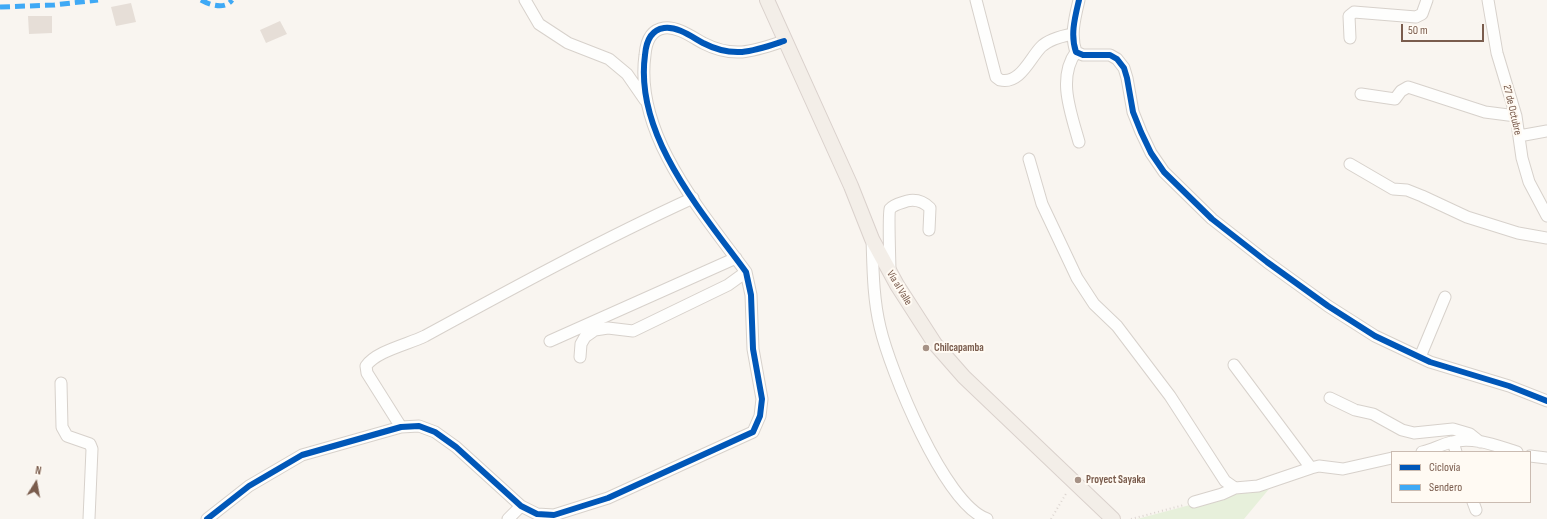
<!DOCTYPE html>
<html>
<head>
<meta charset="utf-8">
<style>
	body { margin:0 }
	#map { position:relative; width:1547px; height:519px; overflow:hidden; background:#f9f5f0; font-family:"Sofia Sans Condensed",sans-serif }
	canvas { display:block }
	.legend { position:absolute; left:1391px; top:451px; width:140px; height:52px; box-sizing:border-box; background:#fffaf3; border:1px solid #cabbb1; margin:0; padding:5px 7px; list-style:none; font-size:12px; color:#7a5c4d }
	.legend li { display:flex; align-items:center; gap:8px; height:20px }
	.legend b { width:20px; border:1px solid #cabbb1 }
	.north { position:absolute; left:16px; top:463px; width:40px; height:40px; -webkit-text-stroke:3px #fffaf3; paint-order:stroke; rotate:11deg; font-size:11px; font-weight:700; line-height:16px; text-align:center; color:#7a5c4d }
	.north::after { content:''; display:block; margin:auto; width:14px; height:18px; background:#7a5c4d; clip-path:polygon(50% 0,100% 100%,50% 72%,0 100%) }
	.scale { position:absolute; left:1401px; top:24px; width:83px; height:18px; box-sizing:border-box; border:2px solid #7a5c4d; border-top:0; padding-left:5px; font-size:12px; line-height:14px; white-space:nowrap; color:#7a5c4d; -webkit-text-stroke:3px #fffaf3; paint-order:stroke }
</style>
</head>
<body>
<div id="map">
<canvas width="1547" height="519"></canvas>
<ul class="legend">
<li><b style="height:5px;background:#0057b8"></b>Ciclovía</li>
<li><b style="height:5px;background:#3fa9f5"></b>Sendero</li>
</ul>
<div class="north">N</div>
<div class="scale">50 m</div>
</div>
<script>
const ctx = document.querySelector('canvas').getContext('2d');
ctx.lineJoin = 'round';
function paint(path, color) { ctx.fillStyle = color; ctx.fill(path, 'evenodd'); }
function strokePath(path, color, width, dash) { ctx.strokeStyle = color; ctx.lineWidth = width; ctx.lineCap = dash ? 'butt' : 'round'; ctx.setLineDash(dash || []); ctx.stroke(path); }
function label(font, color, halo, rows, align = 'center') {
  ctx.font = font + ' "Sofia Sans Condensed",sans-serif'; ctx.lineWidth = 4; ctx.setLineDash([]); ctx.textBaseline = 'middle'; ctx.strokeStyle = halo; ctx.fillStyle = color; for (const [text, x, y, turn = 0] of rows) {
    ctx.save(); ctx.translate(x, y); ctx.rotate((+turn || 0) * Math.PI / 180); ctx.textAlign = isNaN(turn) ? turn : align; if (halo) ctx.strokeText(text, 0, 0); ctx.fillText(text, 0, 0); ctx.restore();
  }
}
paint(new Path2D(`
	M1269,489L1244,519H1137L1239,492Z`), '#e7f0db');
paint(new Path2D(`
	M131,3L136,22L116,26L111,7Z
	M28,16H52V33L29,34Z
	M280,21L287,34L266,43L260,30Z`), '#e6ded7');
const minor = new Path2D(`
	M525,0L539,24L568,43L609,59L627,74L645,100
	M976,0L996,77L1000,80C1020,85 1030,58 1041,47C1049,39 1062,36 1073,34
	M1079,0C1075,17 1070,35 1076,52L1083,55H1110L1117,59L1124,68L1127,78L1133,112L1141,132L1151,153L1164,172L1212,219L1267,262L1328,306L1375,336L1430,362L1509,386L1547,401
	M1488,0L1497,53L1516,116L1522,158L1529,182L1547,216
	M1350,38L1349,16L1354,12L1416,17L1422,14L1427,0
	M1076,52C1057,78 1071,113 1079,142
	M1361,94L1395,99L1401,91L1408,87L1485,112L1516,116
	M1519,136L1547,131
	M1029,159L1042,204L1077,278L1094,304L1117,326L1170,396L1225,481L1235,488L1258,486L1311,468L1319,466L1343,469L1392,458
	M1350,164L1393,189L1407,190L1422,196L1467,217L1518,233L1547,238
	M872,239C873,268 873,298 880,327C890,370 944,504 987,519
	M890,272C890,263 888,213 890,209C894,204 902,203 907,201C916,199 924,202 930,208L929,230
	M550,341L736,258
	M580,357L581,344L585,337L595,330L608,328L633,331L728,285L746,272
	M1420,357L1445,297
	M1234,365L1311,468
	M61,383L62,427L67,436L90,444L92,449L89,519
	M1330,398L1355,410L1373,414L1402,430L1414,433L1453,429L1470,434L1480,442
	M401,427L367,373L366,366C376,351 409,344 425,336C513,288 601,240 693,198
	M1453,442L1456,452
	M1422,452C1432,450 1442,444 1452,442C1473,436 1497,446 1517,452
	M1530,456L1547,458
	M1194,502L1222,494L1235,488
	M1473,502L1476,510
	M207,519L249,486L302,455L401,427L419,426L435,432L456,447L521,506L537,514L554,515L608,498L753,432L760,416L762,399L753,349L751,295L746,272C702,212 634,135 645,55C646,43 650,30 664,28C677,26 692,37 703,43C734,59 754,51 784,41
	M508,519L521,506`);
const major = new Path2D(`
	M767,0L851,186L872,239L897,285L935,344L964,377L1113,519`);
strokePath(minor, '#d7d1cb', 13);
strokePath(major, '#dad1cc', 16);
strokePath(new Path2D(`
	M1051,519L1067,492
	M1131,519L1184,505`), '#dcd5d0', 2, [1, 3]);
strokePath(minor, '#fefefd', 11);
strokePath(major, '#f3eee8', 14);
strokePath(new Path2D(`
	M201,0C210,5 225,10 232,0
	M0,7L54,5L98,0`), '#3fa9f5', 5, [10, 5]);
strokePath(new Path2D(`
	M1079,0C1075,17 1070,35 1076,52L1083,55H1110L1117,59L1124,68L1127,78L1133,112L1141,132L1151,153L1164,172L1212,219L1267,262L1328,306L1375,336L1430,362L1509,386L1547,401
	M207,519L249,486L302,455L401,427L419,426L435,432L456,447L521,506L537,514L554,515L608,498L753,432L760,416L762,399L753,349L751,295L746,272C702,212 634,135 645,55C646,43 650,30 664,28C677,26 692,37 703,43C734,59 754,51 784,41`), '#0057b8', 6);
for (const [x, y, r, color] of [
	[926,348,4,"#a69286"],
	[1078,480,4,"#a69286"]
]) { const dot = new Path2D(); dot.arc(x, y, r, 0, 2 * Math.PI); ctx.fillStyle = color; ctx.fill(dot); strokePath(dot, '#fffaf3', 1.5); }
label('11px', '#7a5c4d', '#fffaf3', [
	["27 de Octubre",1512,110,77],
	["Vía al Valle",899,288,59]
]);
label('bold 11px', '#7a5c4d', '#fffaf3', [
	["Chilcapamba",934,348],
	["Proyect Sayaka",1086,480]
], 'left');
</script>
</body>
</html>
